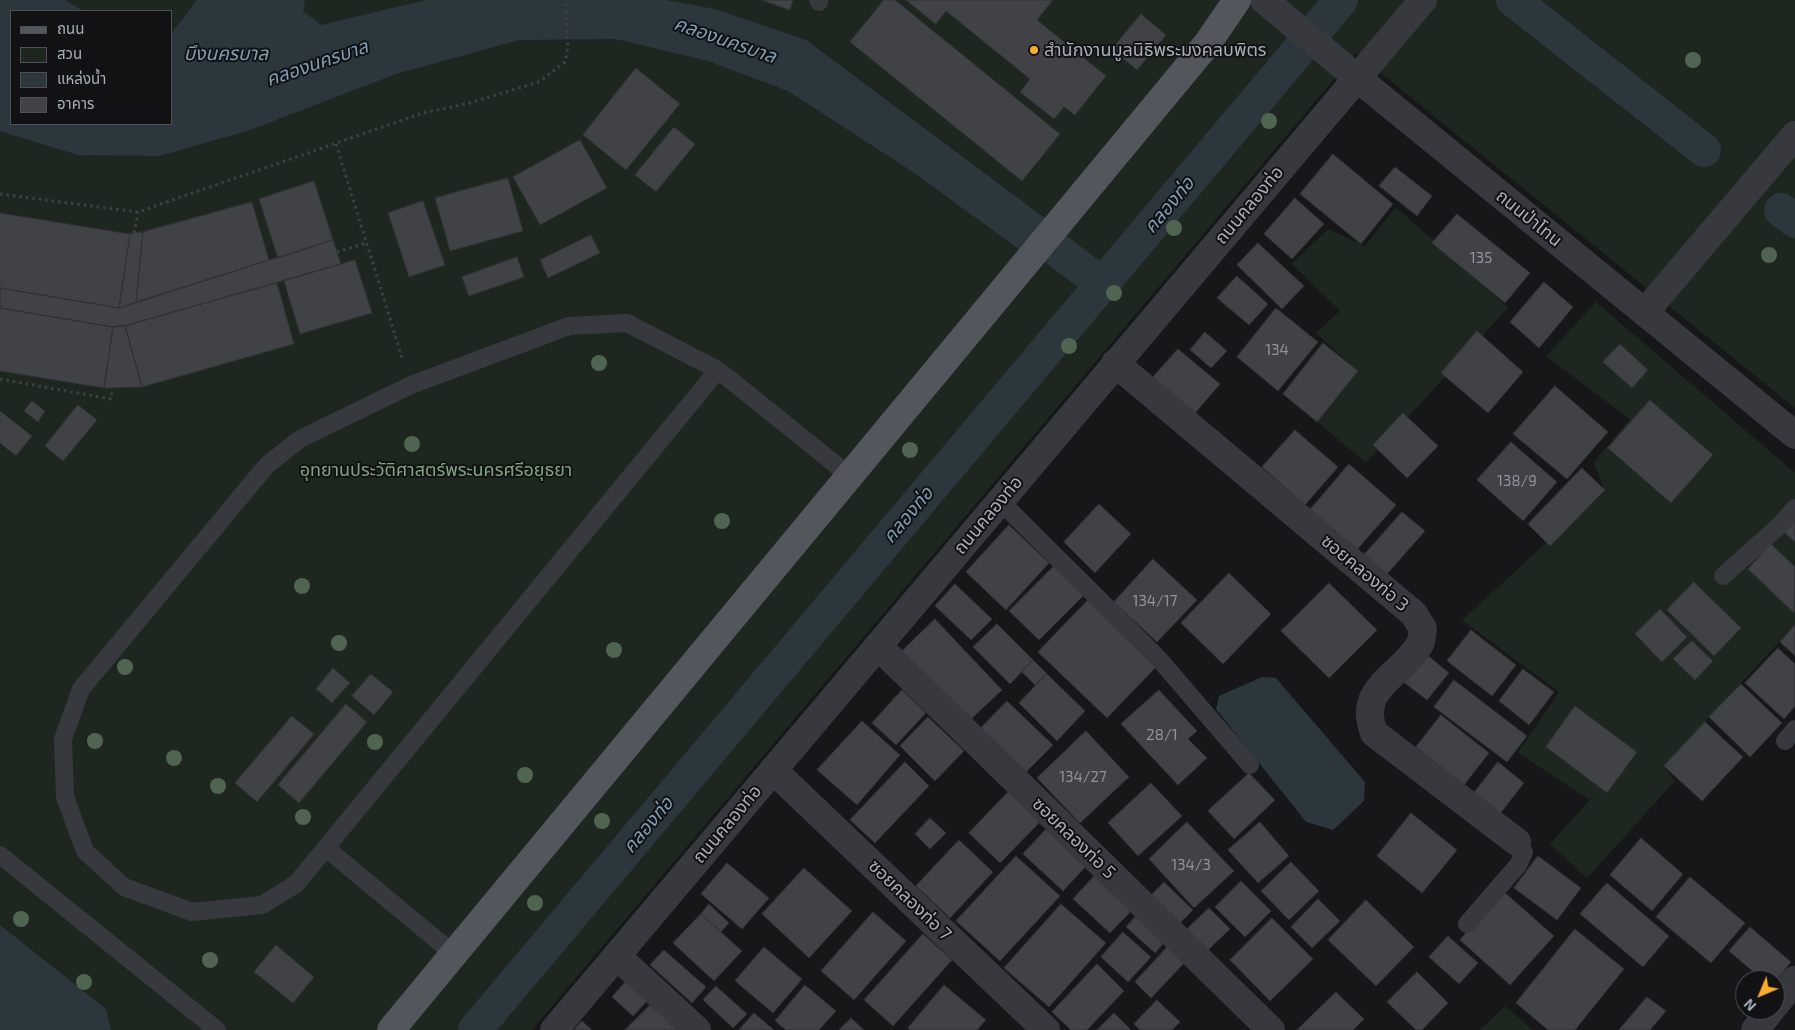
<!DOCTYPE html>
<html>
<head>
<meta charset="utf-8">
<style>
	body { margin:0 }
	#map { position:relative; width:1795px; height:1030px; overflow:hidden; background:#171719; font-family:"Exo 2","Noto Sans Thai",sans-serif }
	canvas { display:block }
	.legend { position:absolute; left:10px; top:10px; width:162px; height:115px; box-sizing:border-box; background:#121214; border:1px solid #4e5056; margin:0; padding:6px 9px; list-style:none; font-size:15px; color:#a8aeb9 }
	.legend li { display:flex; align-items:center; gap:10px; height:25px }
	.legend b { width:25px; border:1px solid #4e5056 }
	.north { position:absolute; left:1735px; top:970px; width:50px; height:50px; box-sizing:border-box; background:#121214; border:1px solid #4e5056; border-radius:50%; rotate:225deg; font-size:14px; font-weight:700; line-height:20px; text-align:center; color:#a8aeb9 }
	.north::after { content:''; display:block; margin:auto; width:18px; height:22px; background:#f9ac2e; clip-path:polygon(50% 0,100% 100%,50% 72%,0 100%) }
</style>
</head>
<body>
<div id="map">
<canvas width="1795" height="1030"></canvas>
<ul class="legend">
<li><b style="height:6px;background:#53565d"></b>ถนน</li>
<li><b style="height:14px;background:#1e271f"></b>สวน</li>
<li><b style="height:14px;background:#2c363d"></b>แหล่งน้ำ</li>
<li><b style="height:14px;background:#414246"></b>อาคาร</li>
</ul>
<div class="north">N</div>
</div>
<script>
const ctx = document.querySelector('canvas').getContext('2d');
ctx.lineJoin = 'round';
function paint(path, color) { ctx.fillStyle = color; ctx.fill(path, 'evenodd'); }
function strokePath(path, color, width, dash) { ctx.strokeStyle = color; ctx.lineWidth = width; ctx.lineCap = dash ? 'butt' : 'round'; ctx.setLineDash(dash || []); ctx.stroke(path); }
function label(font, color, halo, rows, align = 'center') {
  ctx.font = font + ' "Exo 2","Noto Sans Thai",sans-serif'; ctx.lineWidth = 4; ctx.setLineDash([]); ctx.textBaseline = 'middle'; ctx.strokeStyle = halo; ctx.fillStyle = color; for (const [text, x, y, turn = 0] of rows) {
    ctx.save(); ctx.translate(x, y); ctx.rotate((+turn || 0) * Math.PI / 180); ctx.textAlign = isNaN(turn) ? turn : align; if (halo) ctx.strokeText(text, 0, 0); ctx.fillText(text, 0, 0); ctx.restore();
  }
}
paint(new Path2D(`
	M0,0H1795V408L1356,53L532,1030H0ZM11,11H171V124H11Z
	M1396,207L1508,308L1366,463L1313,418L1358,371L1316,333L1340,311L1292,264L1328,229L1365,246Z
	M1596,302L1795,473V625L1664,766L1674,782L1587,878L1550,844L1590,800L1518,753L1559,692L1462,620L1604,490L1594,462L1630,419L1546,356Z
	M1505,1006L1533,1030H1480Z`), '#1e271f');
paint(new Path2D(`
	M0,0H65L83,11H11V124H171V34L197,0H305L303,11L321,25L426,0H666L715,9L806,40L1046,219L1020,250L913,172L788,91L708,61L616,39L519,40L396,74L250,130L159,156L78,155L0,131Z
	M1262,677L1276,678L1365,782L1364,801L1333,830L1306,822L1216,709L1219,696Z
	M0,925L106,1009L111,1030H0Z`), '#2c363d');
strokePath(new Path2D(`
	M1513,0L1704,150
	M1781,210L1795,221
	M1019,221L1102,284
	M475,1030L1341,0`), '#2c363d', 34);
const building = new Path2D(`
	M762,0H793L790,10Z
	M884,0H895L1060,134L1022,181L850,42Z
	M906,0H1053L1037,20L1106,76L1075,115L1064,107L1054,119L1020,92L1030,79L946,11L936,24Z
	M1141,14L1166,35L1137,70L1112,49Z
	M636,68L680,104L626,170L583,135Z
	M674,127L695,144L656,192L635,175Z
	M580,140L607,188L540,225L513,177Z
	M1333,154L1393,204L1361,244L1300,194Z
	M1395,167L1432,196L1417,216L1379,186Z
	M508,178L523,231L450,251L435,198Z
	M314,181L333,240L278,258L259,199Z
	M1295,198L1324,224L1292,259L1264,234Z
	M423,201L445,265L409,277L388,213Z
	M252,202L269,260L136,302L143,232Z
	M0,213L130,234L119,308L0,288Z
	M1457,214L1530,273L1505,303L1432,243Z
	M143,232L136,302L119,308L130,234Z
	M591,235L600,253L548,278L540,260Z
	M333,240L341,264L125,326L113,327L0,308V288L119,308Z
	M1258,243L1304,286L1282,309L1237,265Z
	M517,257L524,277L469,296L462,277Z
	M355,260L372,313L300,334L284,281Z
	M1237,276L1268,304L1249,325L1217,298Z
	M1544,282L1573,307L1539,348L1510,322Z
	M277,283L294,344L142,387L125,326Z
	M0,308L113,327L104,388L0,371Z
	M1276,308L1318,342L1278,391L1237,357Z
	M125,326L142,387L104,388L113,327Z
	M1477,331L1523,372L1488,413L1441,373Z
	M1205,332L1227,351L1211,368L1190,350Z
	M1323,343L1358,371L1317,422L1283,394Z
	M1620,344L1648,370L1632,388L1603,362Z
	M1178,349L1220,384L1195,413L1153,377Z
	M1555,386L1608,432L1567,479L1513,434Z
	M1650,400L1713,455L1671,503L1608,448Z
	M32,401L45,411L38,422L24,411Z
	M78,405L97,420L63,461L45,446Z
	M0,411L32,436L16,456L0,443Z
	M1403,413L1438,446L1407,478L1373,445Z
	M1295,430L1338,467L1305,505L1262,467Z
	M1511,442L1557,482L1523,521L1477,480Z
	M1349,464L1396,505L1355,552L1309,511Z
	M1582,468L1605,490L1550,546L1528,524Z
	M1099,504L1131,534L1095,573L1064,542Z
	M1402,512L1425,531L1387,574L1364,555Z
	M1795,518V542L1783,531Z
	M1009,525L1049,563L1006,610L966,572Z
	M1771,544L1795,567L1794,613L1748,569Z
	M1153,559L1197,600L1157,642L1114,602Z
	M1054,566L1084,595L1039,640L1009,611Z
	M1229,573L1271,614L1223,664L1181,623Z
	M1694,582L1741,628L1714,656L1667,610Z
	M1329,583L1377,630L1329,678L1281,631Z
	M955,584L992,619L971,640L935,606Z
	M1088,600L1157,666L1107,718L1038,652Z
	M1660,609L1687,637L1662,662L1635,634Z
	M935,619L1002,690L968,722L901,652Z
	M997,624L1033,660L1010,684L973,647Z
	M1795,625V656L1780,642Z
	M1471,630L1516,665L1492,696L1447,661Z
	M1692,641L1713,661L1695,680L1673,659Z
	M1778,648L1795,664V706L1784,719L1745,683Z
	M1420,649L1449,673L1427,700L1397,677Z
	M1033,660L1047,674L1035,685L1022,672Z
	M333,668L350,683L332,703L316,689Z
	M1523,669L1554,692L1529,725L1499,701Z
	M371,674L393,692L374,715L352,696Z
	M1047,674L1085,711L1057,741L1019,703Z
	M1454,680L1527,736L1507,762L1434,707Z
	M1741,684L1782,723L1750,757L1709,717Z
	M902,690L926,713L896,745L872,723Z
	M1159,690L1197,731L1188,739L1207,758L1178,785L1121,724Z
	M1007,701L1053,745L1024,774L979,730Z
	M346,704L367,722L299,803L278,785Z
	M1575,706L1637,752L1607,793L1546,747Z
	M1441,715L1489,753L1464,785L1416,747Z
	M292,716L314,734L257,802L235,783Z
	M928,717L964,751L935,781L900,746Z
	M862,721L900,755L857,805L817,770Z
	M1705,722L1743,757L1702,801L1664,766Z
	M1086,731L1129,777L1080,823L1037,778Z
	M905,762L929,786L875,843L850,820Z
	M1498,762L1524,783L1499,815L1473,794Z
	M1249,773L1275,800L1234,839L1208,811Z
	M1151,783L1182,816L1138,856L1108,823Z
	M1010,790L1042,820L1000,863L969,833Z
	M1411,813L1457,850L1422,893L1377,856Z
	M930,818L946,833L930,849L915,834Z
	M1187,822L1234,871L1194,908L1149,859Z
	M1260,822L1289,856L1258,883L1228,850Z
	M1050,825L1090,862L1063,891L1023,854Z
	M1641,838L1683,874L1652,911L1610,875Z
	M959,840L993,872L950,918L916,886Z
	M1016,856L1060,896L1000,961L956,921Z
	M1538,856L1581,888L1557,920L1514,888Z
	M1291,862L1319,891L1289,920L1261,891Z
	M727,863L769,898L742,929L701,894Z
	M804,868L852,911L809,958L762,914Z
	M1098,872L1135,907L1110,933L1073,899Z
	M1690,877L1745,923L1711,963L1656,917Z
	M1241,881L1271,911L1245,937L1215,907Z
	M1164,882L1193,910L1177,926L1149,898Z
	M1607,883L1669,936L1643,967L1580,914Z
	M1503,891L1554,936L1510,985L1460,940Z
	M1318,899L1340,921L1312,948L1291,927Z
	M1366,900L1414,947L1376,986L1328,940Z
	M709,904L729,923L721,932L701,914Z
	M1061,904L1106,943L1049,1007L1004,968Z
	M1209,908L1230,929L1207,951L1186,930Z
	M1141,911L1169,937L1155,953L1126,927Z
	M873,912L906,941L854,1000L821,971Z
	M701,914L742,951L714,981L673,943Z
	M1272,918L1313,959L1270,1001L1230,960Z
	M1750,927L1791,962L1775,982V980H1763L1729,951Z
	M1575,929L1624,969L1575,1030H1548L1516,1003Z
	M1123,932L1151,957L1128,982L1101,957Z
	M923,934L952,960L893,1026L864,1000Z
	M1448,936L1478,963L1459,984L1429,957Z
	M1170,944L1188,959L1151,998L1135,982Z
	M276,945L314,977L293,1003L254,972Z
	M764,947L802,979L773,1013L735,981Z
	M664,950L706,987L692,1003L650,965Z
	M1097,964L1124,991L1087,1030H1071L1052,1012Z
	M1417,972L1448,1003L1422,1030H1416L1387,1002Z
	M627,980L648,1000L633,1016L612,997Z
	M805,985L836,1011L819,1030H786L775,1021Z
	M944,985L986,1020L977,1030H910L908,1028Z
	M716,986L747,1014L733,1028L703,1000Z
	M1336,992L1364,1019L1353,1030H1297Z
	M1647,997L1666,1011L1650,1030H1619Z
	M1157,1000L1180,1022L1172,1030H1140L1134,1024Z
	M652,1003L680,1030H625Z
	M754,1013L774,1030H739Z
	M1114,1013L1131,1030H1097Z
	M851,1018L864,1030H839Z
	M582,1021L592,1030H574Z`);
paint(building, '#414246');
strokePath(building, '#313135', 1);
strokePath(new Path2D(`
	M336,144L403,361
	M0,194L138,212L423,113L466,104L539,82L565,62L568,47L565,0
	M134,233L138,212
	M337,252L366,243
	M0,379L111,399L112,388`), '#3d4045', 3, [2.5, 4]);
strokePath(new Path2D(`
	M818,0L819,2
	M718,370L296,884L262,905L192,912L124,887L85,851L65,797L63,739L81,689L267,465L300,439L411,385L569,326L627,323L718,370L850,476
	M1000,501L1159,659L1250,765
	M1723,576L1781,524L1795,508
	M1785,741L1795,729
	M326,848L455,955
	M0,855L217,1030
	M1467,924L1518,865L1524,852L1517,842`), '#37393e', 18);
strokePath(new Path2D(`
	M1356,77L1795,435
	M1645,312L1795,135
	M1115,363L1414,614L1423,629C1422,634 1422,643 1418,647C1397,679 1357,688 1374,733L1517,842
	M878,646L1271,1030
	M773,770L1046,1030
	M617,956L697,1030
	M1775,1005L1795,980
	M1755,1030L1771,1010`), '#37393e', 28);
strokePath(new Path2D(`
	M1264,0L1356,77
	M554,1030L1423,0`), '#37393e', 28);
strokePath(new Path2D(`
	M391,1030L1207,44L1237,0`), '#53565d', 28);
ctx.fillStyle = '#506551';
for (const [x, y] of [
	[1693,60],
	[1269,121],
	[1174,228],
	[1769,255],
	[1114,293],
	[1069,346],
	[599,363],
	[412,444],
	[910,450],
	[722,521],
	[302,586],
	[339,643],
	[614,650],
	[125,667],
	[95,741],
	[375,742],
	[174,758],
	[525,775],
	[218,786],
	[303,817],
	[602,821],
	[535,903],
	[21,919],
	[210,960],
	[84,982]
]) { ctx.beginPath(); ctx.arc(x, y, 8, 0, 2 * Math.PI); ctx.fill(); }
for (const [x, y, r, color] of [
	[1034,50,5,"#f9ac2e"]
]) { const dot = new Path2D(); dot.arc(x, y, r, 0, 2 * Math.PI); ctx.fillStyle = color; ctx.fill(dot); strokePath(dot, '#121214', 2); }
label('15px', '#8e939c', null, [
	["135",1481,258],
	["134",1277,350],
	["138/9",1517,481],
	["134/17",1155,601],
	["28/1",1162,735],
	["134/27",1083,777],
	["134/3",1191,865]
]);
label('18px', '#a8aeb9', '#121214', [
	["สำนักงานมูลนิธิพระมงคลบพิตร",1044,50]
], 'left');
label('18px', '#a8aeb9', '#121214', [
	["ถนนคลองท่อ",1249,205,-50],
	["ถนนป่าโทน",1529,218,39],
	["ถนนคลองท่อ",988,515,-50],
	["ซอยคลองท่อ 3",1365,573,40],
	["ถนนคลองท่อ",727,824,-50],
	["ซอยคลองท่อ 5",1074,838,44],
	["ซอยคลองท่อ 7",910,900,44]
]);
label('18px', '#7ea57f', '#121214', [
	["อุทยานประวัติศาสตร์พระนครศรีอยุธยา",436,470]
]);
label('italic 19px', '#7e9eb5', '#121214', [
	["คลองนครบาล",725,40,19],
	["บึงนครบาล",226,54],
	["คลองนครบาล",317,63,-19],
	["คลองท่อ",1169,205,-50],
	["คลองท่อ",908,515,-50],
	["คลองท่อ",648,825,-50]
]);
</script>
</body>
</html>
